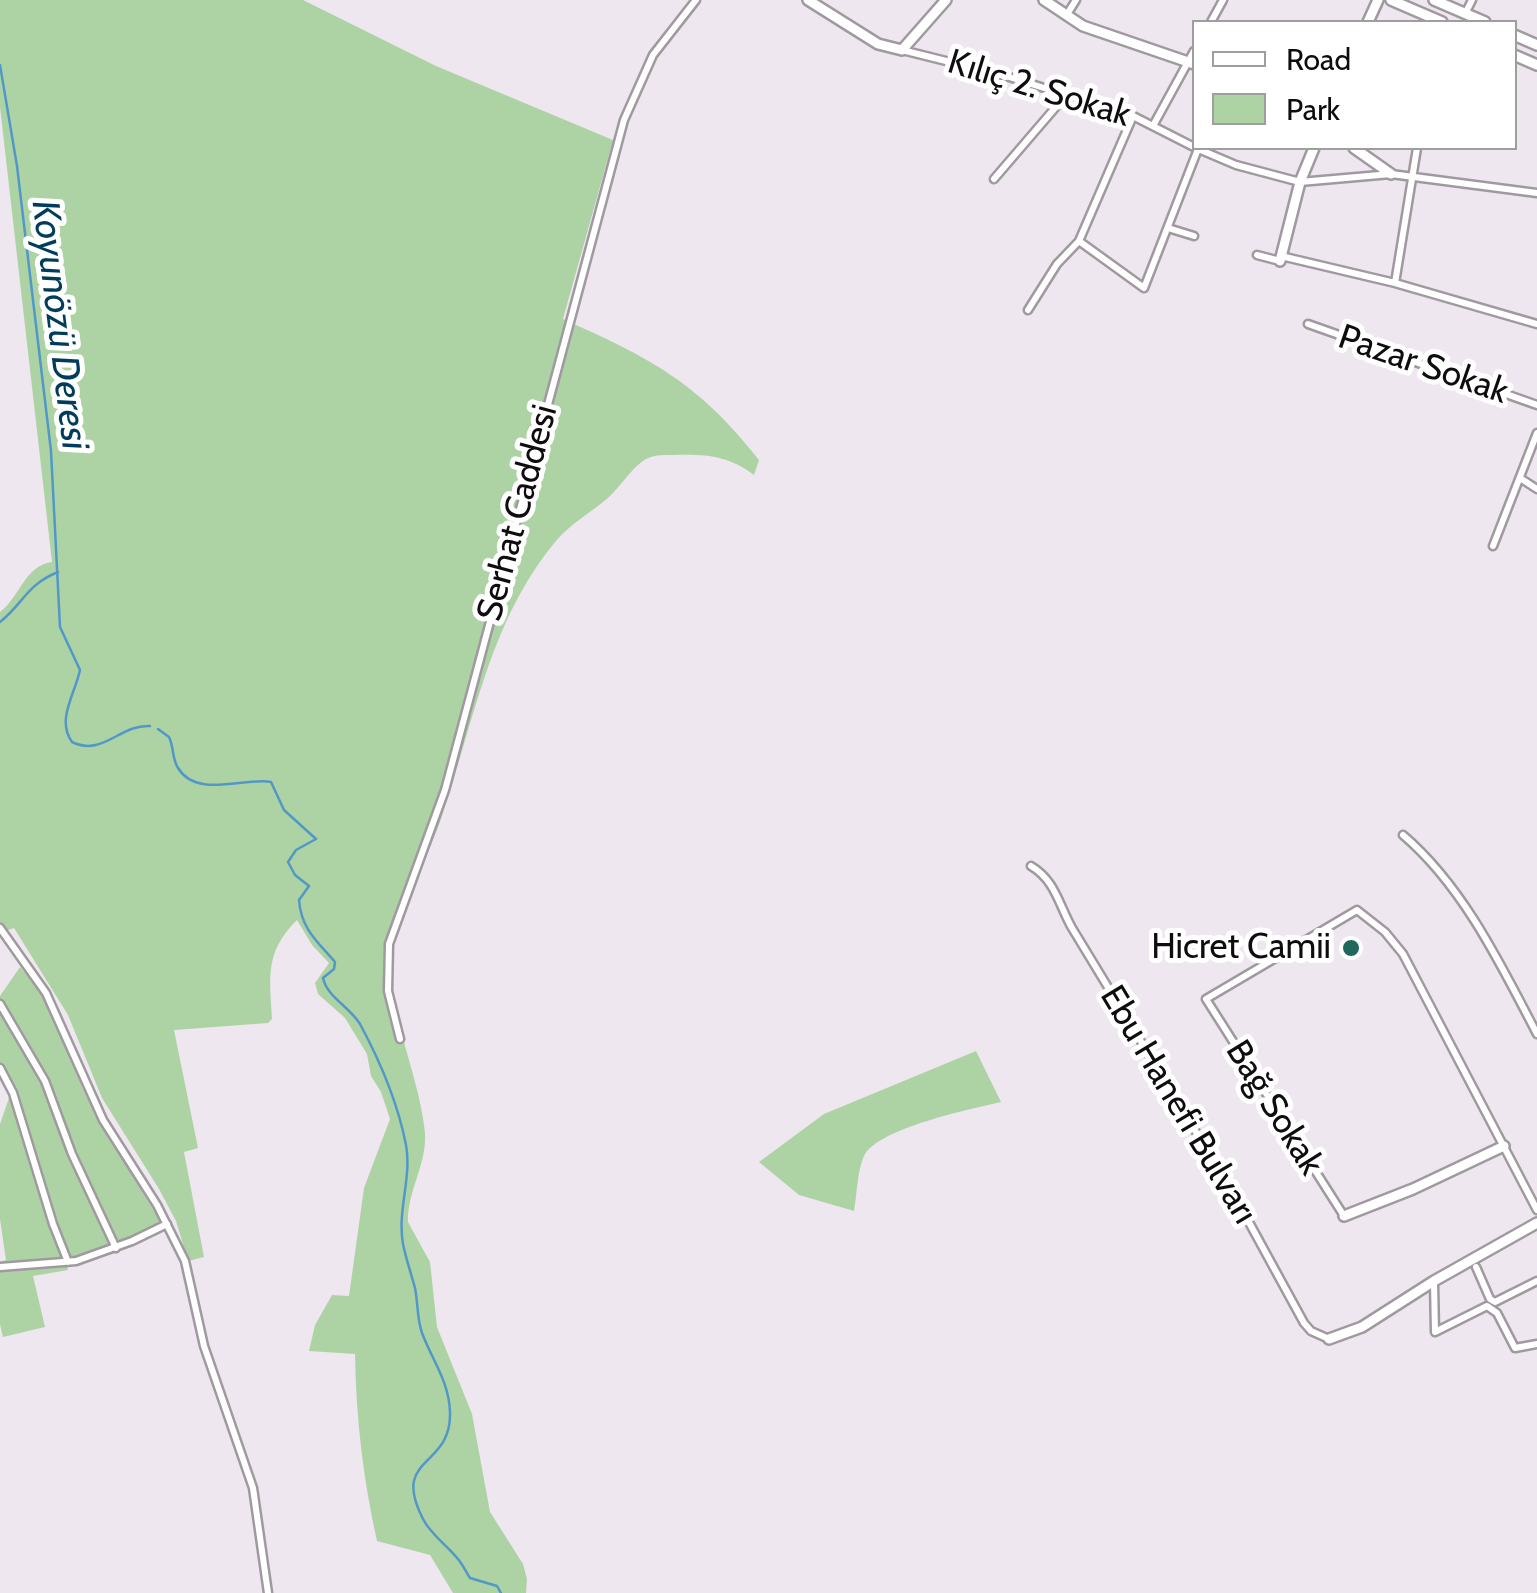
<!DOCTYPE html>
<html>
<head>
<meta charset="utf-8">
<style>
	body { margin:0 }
	#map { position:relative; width:1537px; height:1593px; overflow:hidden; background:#eee7ef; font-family:Cabin,sans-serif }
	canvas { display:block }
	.legend { position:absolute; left:1192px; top:20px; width:325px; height:130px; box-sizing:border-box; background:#fff; border:2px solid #9f9e9f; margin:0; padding:12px 18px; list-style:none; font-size:30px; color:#0e0c0e }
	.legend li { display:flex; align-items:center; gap:20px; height:50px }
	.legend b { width:50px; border:2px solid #9f9e9f }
</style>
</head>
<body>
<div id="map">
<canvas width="1537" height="1593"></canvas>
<ul class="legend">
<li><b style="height:12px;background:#fff"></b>Road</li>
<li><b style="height:28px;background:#add3a5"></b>Park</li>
</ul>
</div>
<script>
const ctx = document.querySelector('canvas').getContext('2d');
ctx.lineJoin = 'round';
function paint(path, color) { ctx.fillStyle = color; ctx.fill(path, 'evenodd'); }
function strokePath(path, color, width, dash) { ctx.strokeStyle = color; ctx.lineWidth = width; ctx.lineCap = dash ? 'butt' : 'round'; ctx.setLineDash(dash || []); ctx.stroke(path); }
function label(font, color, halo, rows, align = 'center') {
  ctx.font = font + ' Cabin,sans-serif'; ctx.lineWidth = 10; ctx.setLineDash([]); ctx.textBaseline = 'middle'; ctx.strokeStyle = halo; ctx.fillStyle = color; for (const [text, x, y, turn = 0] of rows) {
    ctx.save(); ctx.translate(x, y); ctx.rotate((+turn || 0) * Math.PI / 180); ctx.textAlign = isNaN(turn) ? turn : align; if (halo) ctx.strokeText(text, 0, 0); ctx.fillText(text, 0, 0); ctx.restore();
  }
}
paint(new Path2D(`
	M0,0H303L436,66L613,140L563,319C650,358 698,382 759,460L754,475C729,456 706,454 675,455C666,455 655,454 646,459C632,467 621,486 609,497C592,512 571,523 556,541C489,621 474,723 441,819C426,863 398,908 393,954C386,1011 420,1076 425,1133C427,1164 407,1192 408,1222L430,1262L437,1327L472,1414L490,1512L523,1564L527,1579L526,1593H453L430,1555L377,1541C363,1478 356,1418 355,1354L309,1351L315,1325L332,1295L349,1296L364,1188L390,1119L381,1092L371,1076L367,1054L345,1018L318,994L315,983L329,963L312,945L297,920C264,953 270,977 272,1019L268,1023L174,1030L198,1148L184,1152L204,1257L188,1261L176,1221L159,1189L102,1098L68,1015L14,928L0,933V612C20,597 25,565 52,562L0,107Z
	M20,967L39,989L95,1114L162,1224L65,1262L68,1270L33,1276L45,1327L3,1337L0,1324V1262L6,1260L0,1219V1124L10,1095L0,1079V996Z
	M976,1051L1001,1102C971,1109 878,1128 864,1156C857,1171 857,1195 854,1211L799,1195L759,1162L824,1114Z`), '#add3a5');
strokePath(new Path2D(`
	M0,65L17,166L51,451L60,627L80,670C75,694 56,720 72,742C103,757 120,724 150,726
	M0,622C24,603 26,585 58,572
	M158,729L169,737C174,747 172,759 178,768C197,799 244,777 271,782L284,810L316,839L296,850L288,862L295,875L309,886L299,900C301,929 318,942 335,962L334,969L323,978C327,997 350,1007 360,1024C380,1061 398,1104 406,1145C412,1178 397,1210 403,1244C406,1259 411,1273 415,1288C418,1303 417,1319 422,1333C432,1360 449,1381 450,1412C452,1469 390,1455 423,1519C431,1535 447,1545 458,1559C463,1565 466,1572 470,1578L497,1586L501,1593`), '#5298c7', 2.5);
const minor = new Path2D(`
	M1465,14L1472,0
	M1066,16L1076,0
	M1211,22L1223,0
	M902,50L1006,76L1133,116L1194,147
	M1154,124L1194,51
	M1196,148L1236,165L1300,182L1391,174L1537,193
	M994,179L1067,94
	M1168,228L1194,236
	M1079,241L1144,288L1198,149
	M1257,255L1280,261
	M1281,256L1395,283L1537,324
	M1395,283L1417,148
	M1028,310L1057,264L1079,241L1133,116
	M1308,324L1537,405
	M1520,478L1537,489
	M1493,546L1537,433
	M1403,835C1463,886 1501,965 1537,1034
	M1031,866C1055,880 1059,905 1072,928L1233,1193L1304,1323L1311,1331L1329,1339
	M0,928L46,993L103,1120L157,1205L185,1261L204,1346L253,1488L268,1593
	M0,1004L45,1081L72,1154L116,1248
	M400,1039L388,991L389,944L445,790L624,120L653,55L696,0
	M0,1068L13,1093L53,1224L68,1262
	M1344,1216L1206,999L1357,910L1385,932L1403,954L1537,1210
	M0,1267L76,1261L132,1241L167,1224
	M1476,1267L1490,1299L1495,1302L1537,1281
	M1434,1283L1435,1332L1487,1306L1497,1313L1515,1348L1537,1344`);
const tertiary = new Path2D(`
	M808,0L878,44L902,50L946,0
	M1044,0L1083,26L1194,64
	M1368,22L1378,0
	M1354,148L1391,174
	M1280,261L1300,182L1314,148
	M1344,1216L1413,1189L1504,1146
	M1329,1339L1362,1327L1434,1281L1537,1223`);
const secondary = new Path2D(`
	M1391,0L1442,22
	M1434,0L1485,22
	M1514,35L1537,45
	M1514,55L1537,65`);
strokePath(minor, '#a09aa0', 11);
strokePath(tertiary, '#a09aa0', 14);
strokePath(secondary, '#a09aa0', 14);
strokePath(minor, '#fff', 6);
strokePath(tertiary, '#fff', 9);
strokePath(secondary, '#fff', 9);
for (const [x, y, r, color] of [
	[1351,948,10,"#22675b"]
]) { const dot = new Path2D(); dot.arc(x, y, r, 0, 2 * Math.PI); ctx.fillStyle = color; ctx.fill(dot); strokePath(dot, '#fff', 4); }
label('35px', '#0e0c0e', '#fff', [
	["Kılıç 2. Sokak",1039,89,17],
	["Pazar Sokak",1423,365,19],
	["Serhat Caddesi",518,513,-75],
	["Ebu Hanefi Bulvarı",1178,1105,59],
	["Bağ Sokak",1274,1108,58]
]);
label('35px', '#0e0c0e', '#fff', [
	["Hicret Camii",1331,948]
], 'right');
label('italic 38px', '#003c5b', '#fff', [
	["Koyunözü Deresi",59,325,83]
]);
</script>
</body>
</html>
